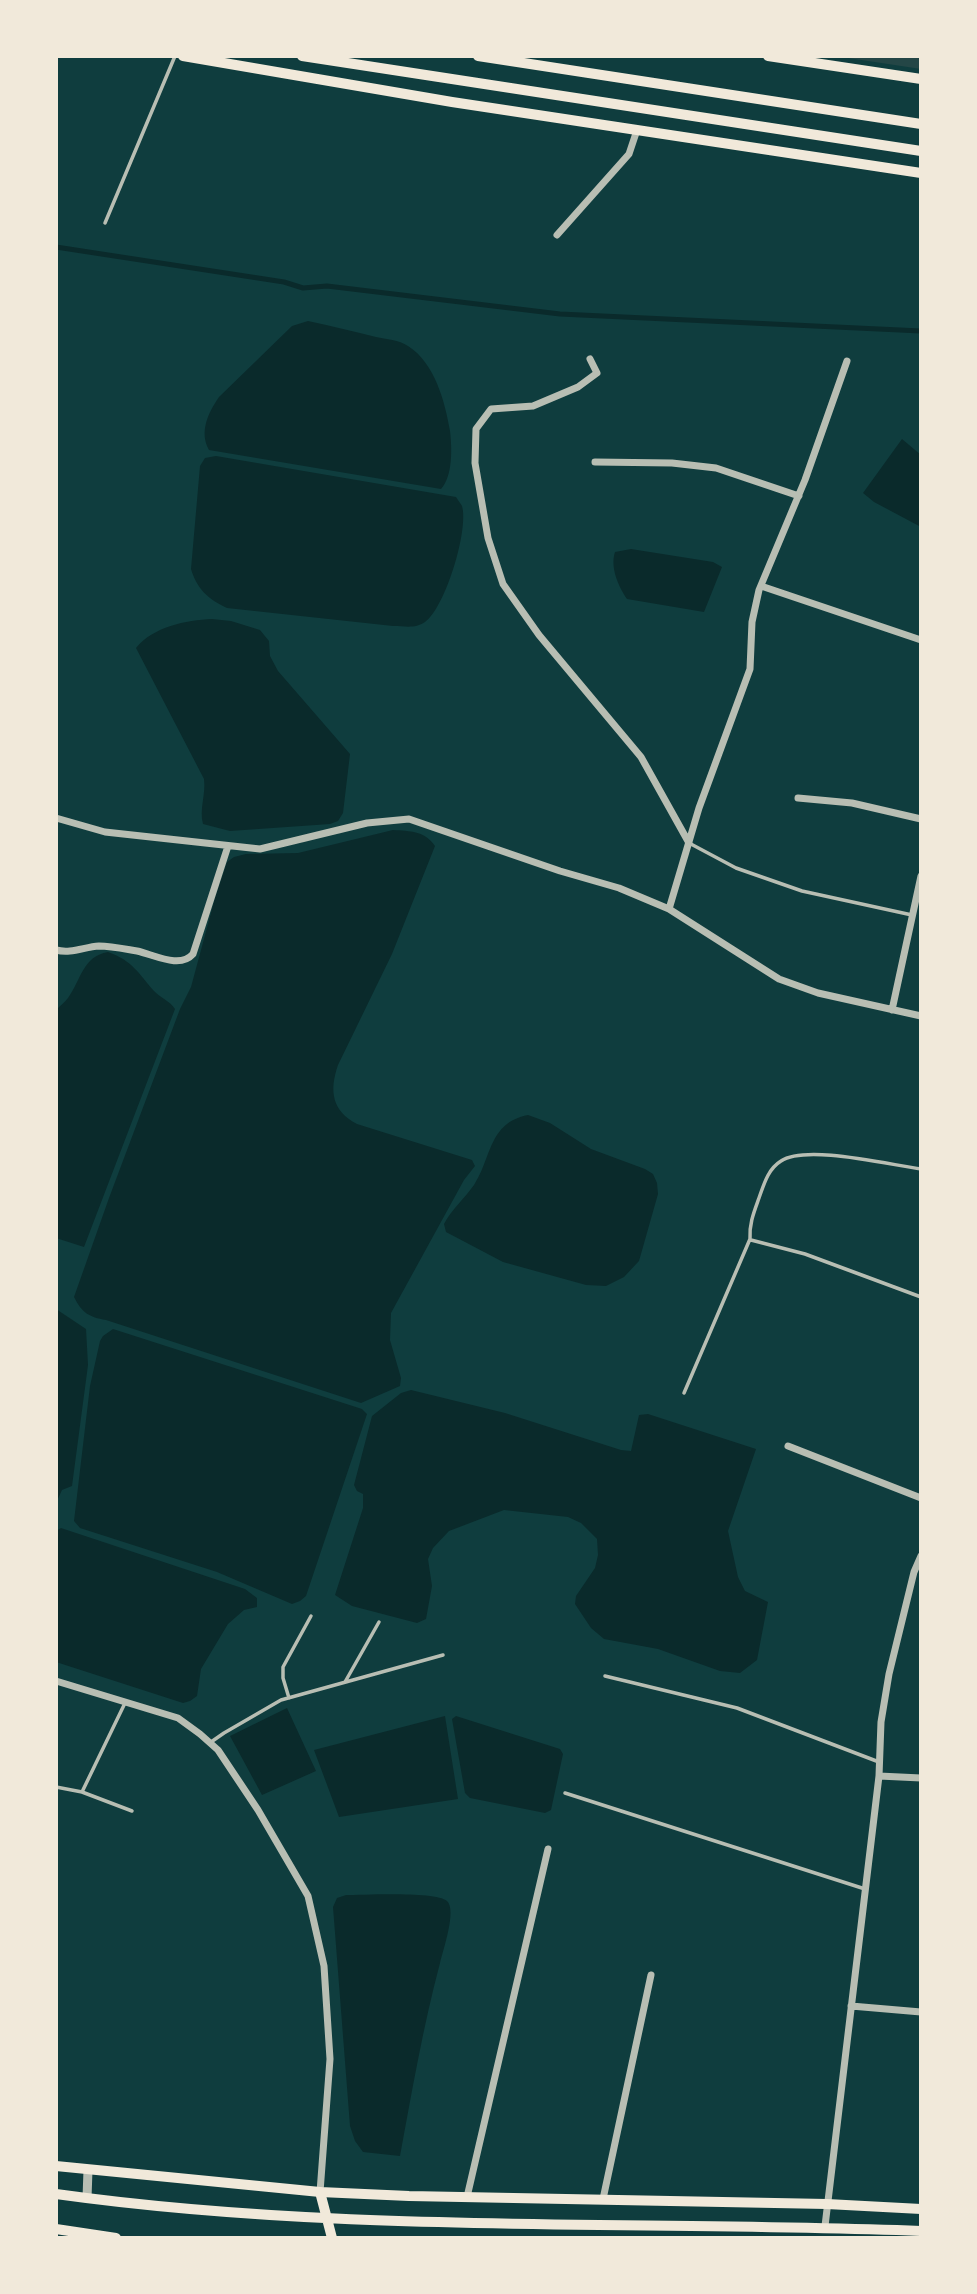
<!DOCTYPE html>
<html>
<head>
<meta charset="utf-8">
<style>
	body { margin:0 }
	#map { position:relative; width:977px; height:2294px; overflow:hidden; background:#0f3d3e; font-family:Inter,sans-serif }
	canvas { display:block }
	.frame { position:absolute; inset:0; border:58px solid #f1e9da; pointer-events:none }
</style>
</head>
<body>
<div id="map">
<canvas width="977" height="2294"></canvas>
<div class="frame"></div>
</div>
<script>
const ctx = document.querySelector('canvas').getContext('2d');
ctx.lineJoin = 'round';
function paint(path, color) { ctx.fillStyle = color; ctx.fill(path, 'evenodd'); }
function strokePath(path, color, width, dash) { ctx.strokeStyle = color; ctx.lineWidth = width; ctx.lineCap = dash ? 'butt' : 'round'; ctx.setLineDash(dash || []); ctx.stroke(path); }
paint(new Path2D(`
	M835,56H921V69Z`), '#244646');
paint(new Path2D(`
	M308,321C331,326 353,331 376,337C386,339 399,340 408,346C435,363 445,402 450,431C452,448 453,476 441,489L209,450C199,432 208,413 219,397L292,326Z
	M902,439L921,455V527L874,502L863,493Z
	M216,456L456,497C458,500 461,504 462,506C469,530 445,608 425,622C415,629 405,626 393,626L227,608C208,599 197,589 191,569L200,466L205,458Z
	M631,549L713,562L722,567L704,612L627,599C618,586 610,567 615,552Z
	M212,619L231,621L260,630L269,641L270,656L278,671L350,754L343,813L338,821L330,824L230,831L203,824C199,809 206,795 204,779L136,648C153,627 186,620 212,619Z
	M393,830C410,831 425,831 435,846L392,954L338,1065C329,1091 332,1111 357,1124L472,1160L475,1166L464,1180L391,1313L390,1340L401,1378L400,1386L361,1403L106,1320C89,1317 82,1313 74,1297L109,1198L180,1009L191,987L215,898L227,862L234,857L246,854L298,853Z
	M108,952C133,961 138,973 154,991C161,998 170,1001 175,1009L84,1247L56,1238V1010C60,1006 65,1002 68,998C81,980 83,956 108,952Z
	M528,1115L550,1123L591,1149L645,1169L653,1174L657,1183L658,1194L639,1261L624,1277L606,1286L586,1285L503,1262L446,1232L444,1224C452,1209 464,1199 474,1185C492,1158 488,1123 528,1115Z
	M56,1309L86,1329L88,1365L72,1486L62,1490L56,1503Z
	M113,1329L362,1409L367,1414L306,1596L300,1601L292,1604L217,1572L80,1528L74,1521L90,1386L100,1341L103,1336Z
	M411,1390L505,1413L621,1450L631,1451L639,1415L648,1414L756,1449L728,1531L738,1577L745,1591L768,1602L757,1660L740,1673L720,1671L658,1649L604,1639L591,1628L575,1604L576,1596L595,1568L598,1555L597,1539L581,1523L568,1517L504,1510L449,1531L433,1548L428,1559L432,1586L426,1619L417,1623L352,1606L335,1595L363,1508V1494L357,1491L354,1485L372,1416L401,1393Z
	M61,1528L245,1589L257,1598V1607L244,1610L228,1624L201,1669L197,1696L190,1701L183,1703L56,1662V1531Z
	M287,1708L316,1771L262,1795L230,1736Z
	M445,1716L458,1799L339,1817L314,1750Z
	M456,1716L560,1749L563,1754L551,1810L545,1813L470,1798L465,1793L452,1719Z
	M346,1895C364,1895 436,1891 447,1901C457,1910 443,1950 440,1963C423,2027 412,2091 400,2156L363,2152L355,2141L350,2126L333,1907L337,1898Z`), '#0a2a2b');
strokePath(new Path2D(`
	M56,247L284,282L303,288L327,286L560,314L921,331`), '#0a2a2b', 5);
strokePath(new Path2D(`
	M105,223L175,56
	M689,843L736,868L802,891L912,915
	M751,1240L805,1254L921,1297
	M684,1393L750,1239C749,1224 754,1212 759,1198C764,1184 768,1169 781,1161C806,1144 890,1165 921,1169
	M605,1676L737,1708L879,1762
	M345,1682L379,1622
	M289,1698L283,1678V1667L311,1616
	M211,1742L224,1733L281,1700L443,1655
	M56,1787L82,1792L132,1811
	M82,1792L125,1703
	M565,1793L865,1889`), '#b8beb3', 3.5);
strokePath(new Path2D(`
	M557,235L629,154L637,130
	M590,359L597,373L578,387L533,406L491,409L476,429L475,463L488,538L503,584L539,635L641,757L689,843
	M595,462L672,463L716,468L799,496
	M761,586L921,640
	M798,798L852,803L921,819
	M56,818L105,832L260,849L367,823L409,819L560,871L619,888L669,909L779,979L818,993L921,1016
	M669,909L699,808L750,669L752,622L759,590L805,480L847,361
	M56,950C71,954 84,947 99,946C111,946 125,949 137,951C155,955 180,969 193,954L228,846
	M892,1010L921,876
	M788,1446L921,1498
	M56,1681L178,1718L200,1734L218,1750L258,1810L308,1896L324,1966L330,2059L320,2192
	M879,1776L921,1778
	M851,2006L921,2012
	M467,2197L548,1849
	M603,2199L651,1975
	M825,2226L879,1776L881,1722L889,1674L914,1572L921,1556`), '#b8beb3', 7);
strokePath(new Path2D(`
	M87,2198L88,2170`), '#b8beb3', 9);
strokePath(new Path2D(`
	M56,2166L320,2192L409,2196L827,2204L921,2209`), '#f1e9da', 10);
strokePath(new Path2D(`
	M183,56L452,102L921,173
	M302,56L921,151
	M478,56L921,124
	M768,56L921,79
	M320,2192L332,2238
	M56,2194C342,2234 633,2220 921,2231
	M56,2229L116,2238`), '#f1e9da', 10);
</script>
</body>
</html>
